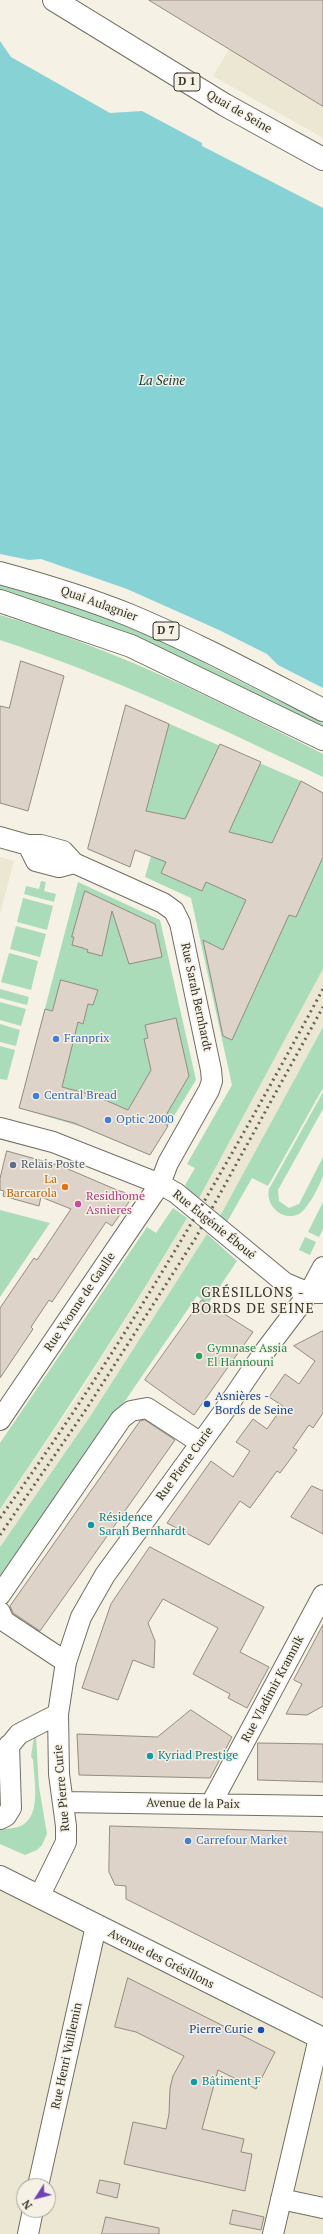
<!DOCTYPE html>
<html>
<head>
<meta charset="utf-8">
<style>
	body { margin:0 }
	#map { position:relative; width:323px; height:2234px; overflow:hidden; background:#f5f1e4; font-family:"PT Serif",serif }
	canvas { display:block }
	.north { position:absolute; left:16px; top:2178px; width:40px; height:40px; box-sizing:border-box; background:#f5f1e4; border:1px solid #a8a59b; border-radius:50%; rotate:234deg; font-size:11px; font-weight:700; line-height:16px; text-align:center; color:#35332e }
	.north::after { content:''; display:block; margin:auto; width:14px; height:18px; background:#7042ba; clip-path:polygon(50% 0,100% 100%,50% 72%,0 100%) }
</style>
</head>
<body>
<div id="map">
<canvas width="323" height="2234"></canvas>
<div class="north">N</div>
</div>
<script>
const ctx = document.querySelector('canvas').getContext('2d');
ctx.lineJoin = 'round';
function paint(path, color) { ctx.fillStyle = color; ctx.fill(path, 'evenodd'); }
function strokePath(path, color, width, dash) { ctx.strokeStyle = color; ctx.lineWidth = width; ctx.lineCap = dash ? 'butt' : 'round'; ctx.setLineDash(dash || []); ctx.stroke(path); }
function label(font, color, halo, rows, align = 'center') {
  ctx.font = font + ' "PT Serif",serif'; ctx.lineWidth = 3; ctx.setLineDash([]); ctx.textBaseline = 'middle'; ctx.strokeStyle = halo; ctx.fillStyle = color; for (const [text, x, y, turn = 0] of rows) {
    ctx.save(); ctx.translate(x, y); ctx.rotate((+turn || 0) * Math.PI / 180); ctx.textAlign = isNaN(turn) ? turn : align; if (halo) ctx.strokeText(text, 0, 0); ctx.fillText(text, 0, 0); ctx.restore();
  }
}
paint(new Path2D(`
	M244,24L323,52V138L213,76Z
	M0,857L14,861L0,914Z
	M323,969V1027L219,1218L198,1200Z
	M187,1218L207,1234L91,1415L0,1547V1509L73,1403L144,1290Z
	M0,1877L323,2039V2234H0ZM24,2186H48V2210H24Z`), '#ece7d3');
paint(new Path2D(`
	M0,583L49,595L171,643L210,666L323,723V729L150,644L87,619L0,591Z
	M0,615C114,648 218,701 323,754V777C218,727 111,676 0,640Z
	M126,705L301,781L323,793V969L198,1200L185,1185L195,1168L187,1164L232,1085L191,898L145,877L151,856L135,849L130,867L88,849Z
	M41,881L46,882L44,891L56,894L54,902L24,894L26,886L39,889Z
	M78,882L160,920L196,1080L150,1155L82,1127L19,1108Z
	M23,898L53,906L47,930L17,922Z
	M16,926L46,934L40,957L10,949Z
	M9,953L38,961L31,990L1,982Z
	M0,989L29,997L27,1005L0,998Z
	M0,1002L26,1009L21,1026L0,1020Z
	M0,1024L20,1030L16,1046L0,1042Z
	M323,1027V1088L268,1186L252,1178L227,1222L219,1218Z
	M0,1046L15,1050L7,1080L0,1079Z
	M323,1092V1109L278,1190L279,1201L289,1208L299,1204L323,1157C323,1162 323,1170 323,1175C321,1184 307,1210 299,1214C283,1222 265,1206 269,1189Z
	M323,1202V1229L319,1237L308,1232Z
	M173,1208L187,1218C128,1317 65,1414 0,1509V1443L147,1227L156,1233Z
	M0,1210L50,1223L0,1297Z
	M207,1234L237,1261L208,1304L197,1296L46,1516L0,1579V1547L91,1415Z
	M305,1237L316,1242L310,1255L299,1250Z
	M36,1735L39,1787L47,1834L42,1845L37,1850L25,1855L0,1844V1828C45,1834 35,1788 33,1760L31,1756L34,1737Z`), '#aadcba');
paint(new Path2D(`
	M0,41L11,57L110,113L142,111L202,143V146L323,208V688L278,665L267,654L219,630L127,589L41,559L29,560L0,554Z`), '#87d2d5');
const building = new Path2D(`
	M149,0H323V106Z
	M21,661L64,676L28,811L0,803V706L9,708Z
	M126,705L169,724L146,811L185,819L220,744L261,762L229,832L272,843L301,781L323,793V857L296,917L289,915L232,1040L223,1036L203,940L223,950L246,900L206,882L202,891L161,873L166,862L135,850L130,867L88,849Z
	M85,891L155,924L162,957L129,964L112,911L102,956L87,952L88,950L83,948L72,945L74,937H72Z
	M61,980L98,990L93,1005L88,1004L83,1024L78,1022L62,1087L96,1096L128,1110L151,1070L144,1039L148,1038L145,1025L176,1018L189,1076L162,1122L168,1126L150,1155L74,1123L19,1108L45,1009L52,1011Z
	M7,1151L61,1166L117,1190L126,1193L129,1202L112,1226L106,1222L52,1302L49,1300L31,1327L33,1329L0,1378V1308L34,1258L37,1260L71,1209L41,1197L39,1206L3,1196L4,1191L0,1190V1179Z
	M202,1300L253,1332L194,1415L145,1380Z
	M323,1331V1413L313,1428L309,1425L293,1448L297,1450L280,1473L277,1471L250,1508L240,1501L209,1545L167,1523L211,1461L233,1477L250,1451L236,1442L253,1419L267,1429L283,1406L269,1397L285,1374L299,1384L315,1361L294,1346Z
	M145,1420L175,1440L40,1631L13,1613L10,1606L140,1421Z
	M312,1486L323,1491V1534L291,1517Z
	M150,1547L264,1607L240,1652L269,1667L247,1708L228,1698L230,1694L193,1674L218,1628L163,1599L148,1623L155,1641L154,1668L133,1660L118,1700L82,1688L111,1604Z
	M323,1625V1706L307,1715L286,1714L302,1684L294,1680Z
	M191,1710L232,1737L210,1778L79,1775L77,1734L157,1737Z
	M258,1743L323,1744V1782L258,1780Z
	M110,1826L323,1832V1998L126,1899V1886L115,1885L109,1872Z
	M128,1978L275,2052L256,2089L218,2070L202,2129L244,2139L241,2152L252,2154L245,2191L124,2164L133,2122L166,2129L169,2114L170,2088L173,2076L184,2056L136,2032L115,2027Z
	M100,2180L120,2184L117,2198L97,2193Z
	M233,2210L264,2217L261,2230L230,2224Z
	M106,2217L159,2228V2234H102Z`);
paint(building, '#ddd3c8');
strokePath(building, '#948b81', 1);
const minor = new Path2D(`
	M0,837L28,845H41L63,851L74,863L163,903L174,911L180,923L211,1070L212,1081L209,1090L168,1163L160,1184L0,1420
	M28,845L36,861L59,867L74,863
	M0,1128L53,1142L160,1184L176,1193L285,1283L309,1293H321
	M0,1595L121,1419L131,1411L147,1408L201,1443
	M0,1612L4,1621L66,1662
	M1,1756L19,1734L58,1714
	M63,1802L323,1806
	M211,1804L323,1595
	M0,1819L6,1816L11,1808L9,1745
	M39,1897L66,1842V1826L59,1774L58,1714L66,1662L81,1617L105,1575L222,1414L265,1351L309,1293L323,1267
	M38,2186L96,1926
	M281,2199L323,2208
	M28,2234L33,2210
	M273,2234L319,2038`);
const major = new Path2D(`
	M54,0L225,105L323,159
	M0,573C44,585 87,598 129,615C196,643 259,677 323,710
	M0,601L131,646L323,739
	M0,1877L323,2039`);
strokePath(minor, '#726f63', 22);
strokePath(major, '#726f63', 24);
strokePath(minor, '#fff', 20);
strokePath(major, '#fff', 22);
strokePath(new Path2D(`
	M0,1518C122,1349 224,1172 323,989
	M0,1535L85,1411L195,1239L323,1007`), '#66635c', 3, [2, 4]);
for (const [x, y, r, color] of [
	[56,1039,4,"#3f7fe0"],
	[36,1096,4,"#3f7fe0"],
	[108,1120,4,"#3f7fe0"],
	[13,1165,4,"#5c6f8a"],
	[65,1187,4,"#e8710a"],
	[78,1204,4,"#d1479c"],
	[199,1356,4,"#2e9e5b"],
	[207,1404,4,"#1a4fb4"],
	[91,1525,4,"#0f9aa8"],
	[150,1756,4,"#0f9aa8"],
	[188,1841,4,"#3f7fe0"],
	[261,2030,4,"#1a4fb4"],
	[194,2082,4,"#0f9aa8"]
]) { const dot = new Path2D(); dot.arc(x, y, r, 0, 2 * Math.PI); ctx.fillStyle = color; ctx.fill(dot); strokePath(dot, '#f5f1e4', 1.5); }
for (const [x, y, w] of [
	[187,82,26],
	[166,631,26]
]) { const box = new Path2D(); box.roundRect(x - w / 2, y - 9, w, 18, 3); ctx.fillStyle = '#f5f1e4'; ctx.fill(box); strokePath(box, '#35332e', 1); }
label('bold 11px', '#35332e', null, [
	["D 1",187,82],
	["D 7",166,631]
]);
label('12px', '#35332e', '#f5f1e4', [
	["Quai de Seine",239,112,30],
	["Quai Aulagnier",99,604,20],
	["Rue Sarah Bernhardt",196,997,78],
	["Rue Eugénie Éboué",214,1225,39],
	["Rue Yvonne de Gaulle",80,1302,-56],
	["Rue Pierre Curie",185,1464,-54],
	["Rue Vladimir Kramnik",273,1689,-62],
	["Rue Pierre Curie",62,1788,-95],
	["Avenue de la Paix",193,1804,1],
	["Avenue des Grésillons",161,1959,27],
	["Rue Henri Vuillemin",67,2056,-78]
]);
label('12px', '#366cbe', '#f5f1e4', [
	["Franprix",64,1039],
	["Central Bread",44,1096],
	["Optic 2000",116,1120],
	["Carrefour Market",196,1841]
], 'left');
label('12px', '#4e5e75', '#f5f1e4', [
	["Relais Poste",21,1165]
], 'left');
label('12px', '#c56008', '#f5f1e4', [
	["La",57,1180],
	["Barcarola",57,1194]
], 'right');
label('12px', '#b23c85', '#f5f1e4', [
	["Residhome",86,1197],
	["Asnieres",86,1211]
], 'left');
label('12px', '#27864d', '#f5f1e4', [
	["Gymnase Assia",207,1349],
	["El Hannouni",207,1363]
], 'left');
label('12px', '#164399', '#f5f1e4', [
	["Asnières -",215,1397],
	["Bords de Seine",215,1411],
	["Pierre Curie",253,2030,"right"]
], 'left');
label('12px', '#0d838f', '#f5f1e4', [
	["Résidence",99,1518],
	["Sarah Bernhardt",99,1532],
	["Kyriad Prestige",158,1756],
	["Bâtiment F",202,2082]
], 'left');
label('italic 13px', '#13383a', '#f5f1e4', [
	["La Seine",162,381]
]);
ctx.letterSpacing = '1px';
label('14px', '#35332e', '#f5f1e4', [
	["GRÉSILLONS -",253,1293],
	["BORDS DE SEINE",253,1309]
]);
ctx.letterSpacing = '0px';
</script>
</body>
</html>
